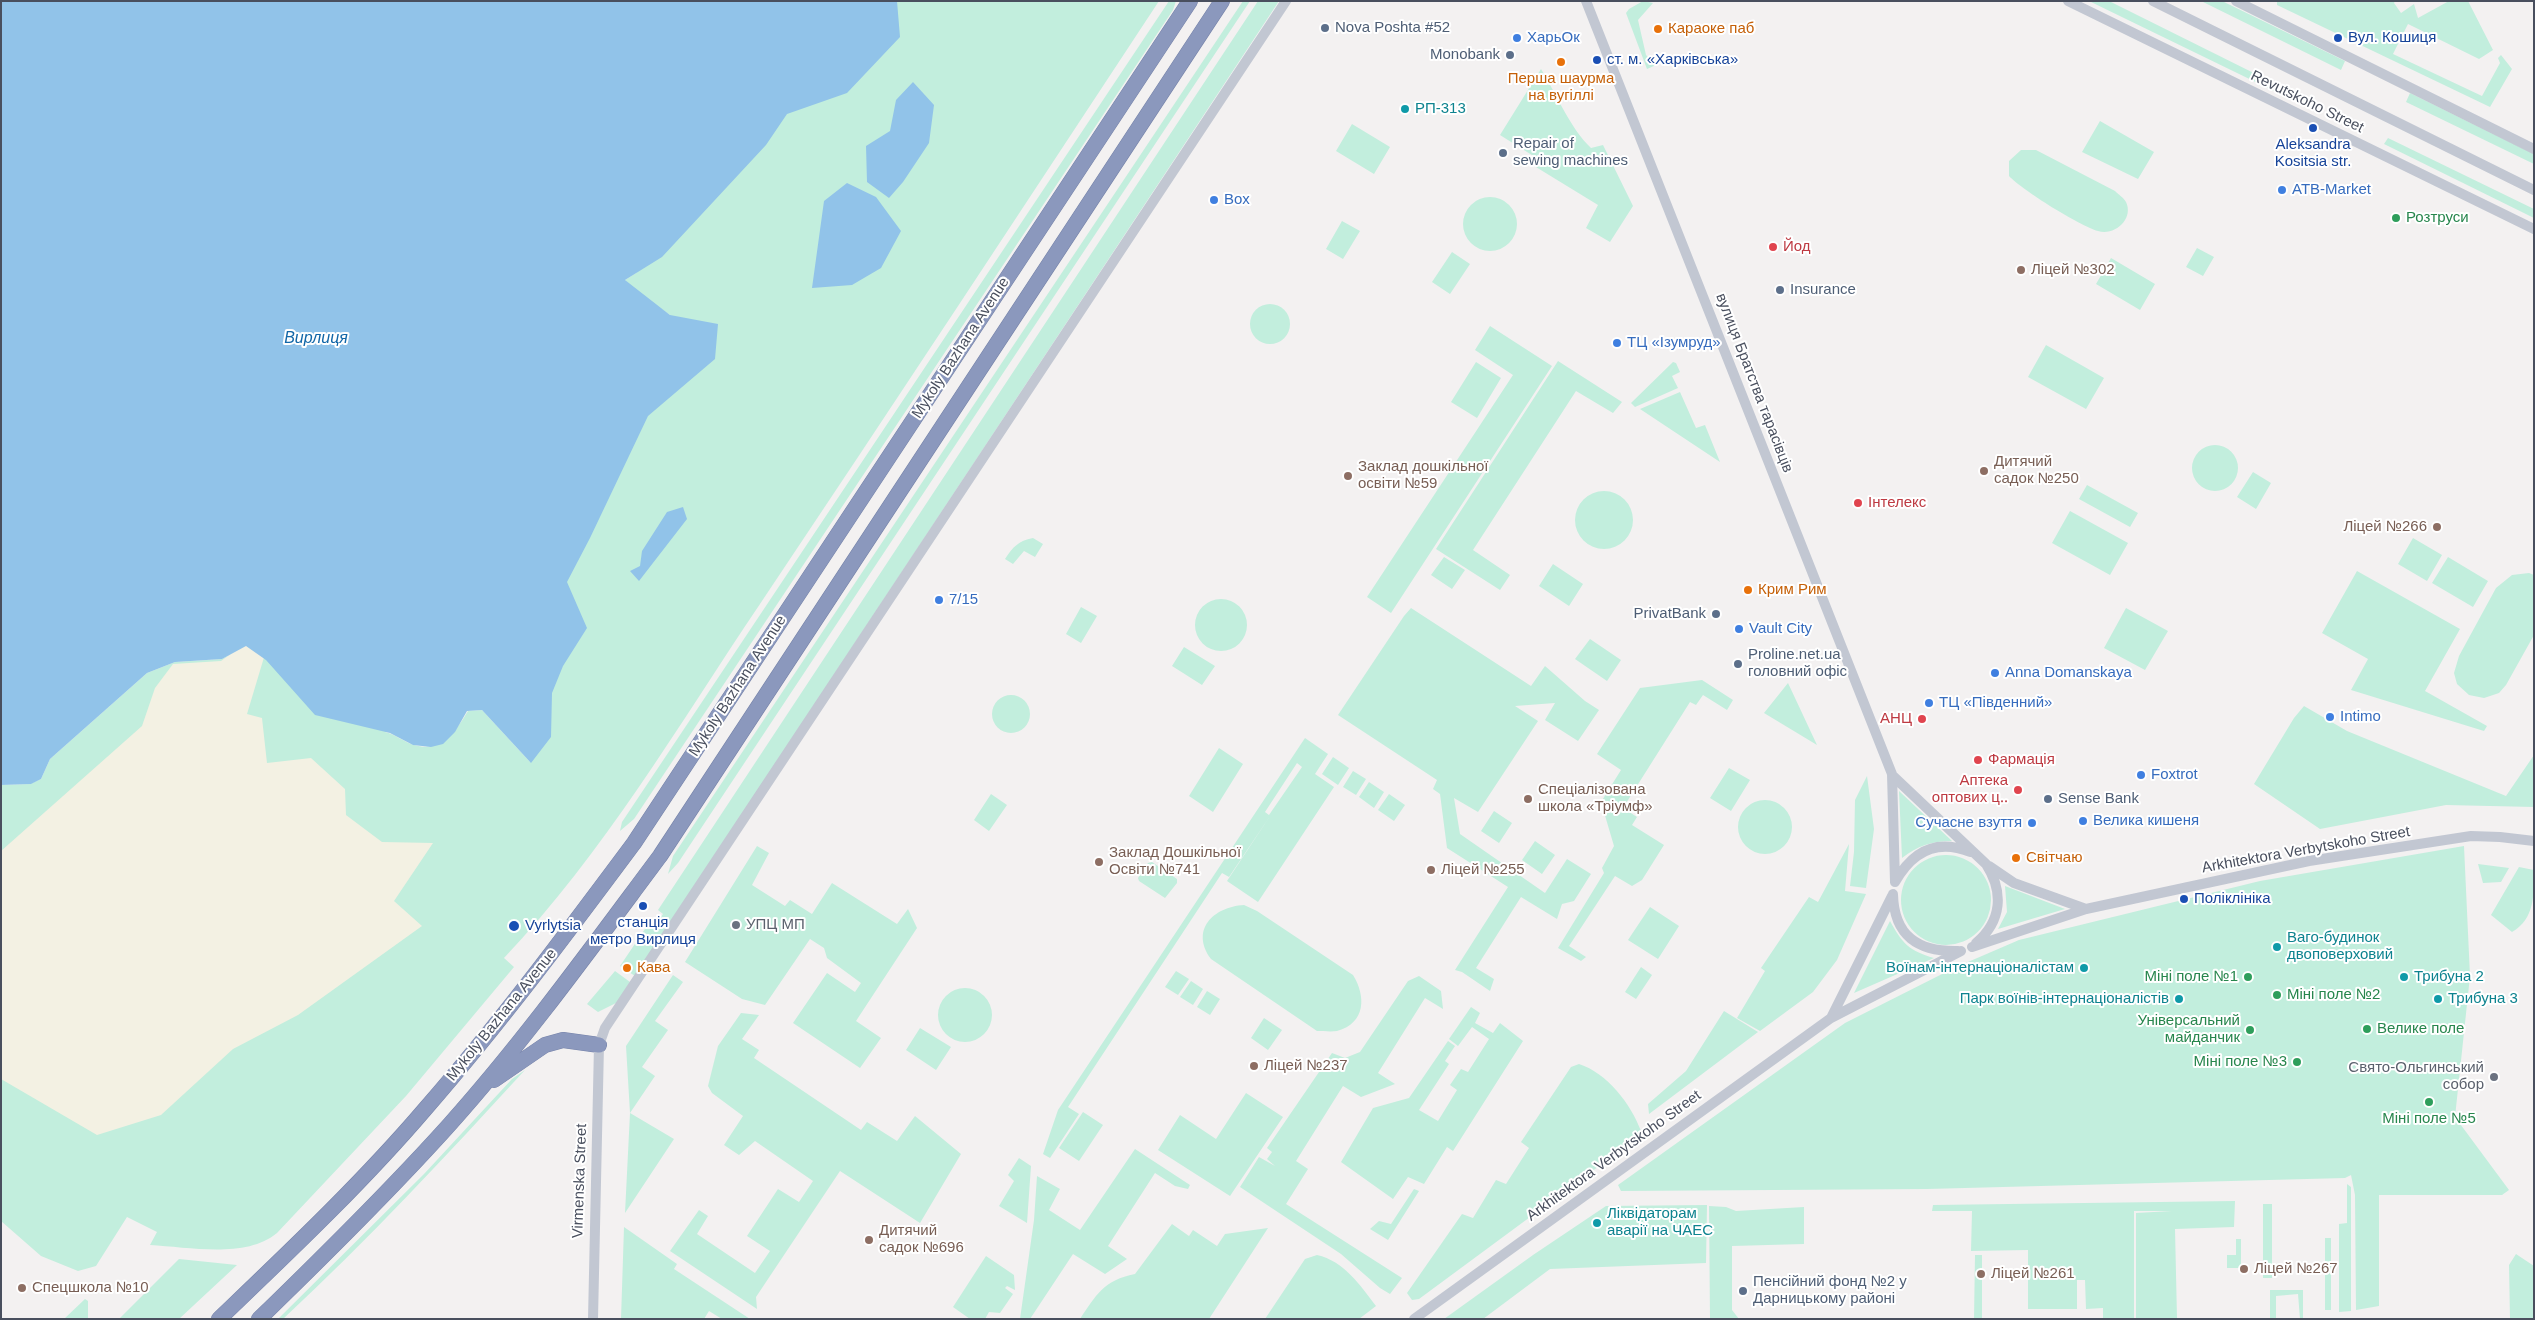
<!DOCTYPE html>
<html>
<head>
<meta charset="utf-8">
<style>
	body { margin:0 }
	#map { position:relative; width:2535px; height:1320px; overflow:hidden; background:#f3f1f1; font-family:Helvetica,sans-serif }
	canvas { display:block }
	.frame { position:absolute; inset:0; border:2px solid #494f5e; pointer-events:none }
</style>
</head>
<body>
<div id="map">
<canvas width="2535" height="1320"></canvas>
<div class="frame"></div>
</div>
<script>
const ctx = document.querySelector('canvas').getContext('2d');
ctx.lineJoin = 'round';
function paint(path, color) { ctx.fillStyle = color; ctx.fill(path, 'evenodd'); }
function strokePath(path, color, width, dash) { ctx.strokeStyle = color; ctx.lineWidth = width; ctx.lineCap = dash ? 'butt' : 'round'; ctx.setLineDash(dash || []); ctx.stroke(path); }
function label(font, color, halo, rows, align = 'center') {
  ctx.font = font + ' Helvetica,sans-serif'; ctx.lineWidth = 4; ctx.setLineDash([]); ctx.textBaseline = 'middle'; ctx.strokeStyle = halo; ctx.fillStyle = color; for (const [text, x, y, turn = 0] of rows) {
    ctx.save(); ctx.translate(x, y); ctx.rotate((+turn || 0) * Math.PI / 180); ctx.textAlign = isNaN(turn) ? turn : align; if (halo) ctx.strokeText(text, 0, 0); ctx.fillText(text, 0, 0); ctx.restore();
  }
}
paint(new Path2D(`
	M891,1H1159C1026,203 894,404 760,604C679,724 604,853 504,958L514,967L406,1096L277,1233C246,1259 189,1247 150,1245L157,1232L127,1217L96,1266L78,1271L41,1256L1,1221V785L30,784L41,779L50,759L147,673L175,662L222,659L246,646L537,638L670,315C654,302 636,297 625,280L636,273L781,112ZM484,702L531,763L482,710L468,711C455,732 442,753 414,745C404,742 395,734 385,732Z
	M1169,1H1176L1173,10L634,819L620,831L622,822Z
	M1243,1H1250L678,863L668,874L673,856Z
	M1258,1H1279L635,976L620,966L649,923L654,926L663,914L658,910Z
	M1643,1L1653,3L1638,20L1646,55L1656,65L1647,69L1626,13L1629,9Z
	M2089,1H2109L2310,101L2307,107Z
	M2201,1H2222L2345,61L2341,70Z
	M2277,1H2395L2394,3L2401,13L2414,4L2418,18L2449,1H2468L2493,50L2479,59L2408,24L2393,54L2482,96L2500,63L2498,58L2501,55L2512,69L2490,107L2277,5Z
	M1541,69C1557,95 1570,128 1591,148L1603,145L1633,206L1610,242L1586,228L1598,205L1531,164L1535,157L1500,135Z
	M2410,93L2534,154V164L2406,102Z
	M2100,121L2154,152L2138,179L2082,152Z
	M1352,124L1390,147L1374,174L1336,151Z
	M2388,138L2534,209V218L2384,144Z
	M2021,150H2036L2115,191C2118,194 2124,198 2126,202C2134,219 2115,236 2098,231C2080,226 2022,190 2009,176V161Z
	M1463 224a27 27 0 1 1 54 0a27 27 0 1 1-54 0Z
	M1342,221L1360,231L1343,259L1326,249Z
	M2197,248L2214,257L2203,276L2186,267Z
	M1452,252L1470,264L1450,294L1432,282Z
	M2111,258L2155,284L2140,310L2096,284Z
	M1250 324a20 20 0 1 1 40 0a20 20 0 1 1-40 0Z
	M1490,326L1552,366L1391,613L1367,597L1513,375L1475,350Z
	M2046,345L2104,378L2086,409L2028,377Z
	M1558,361L1622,402L1613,413L1576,391L1473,550L1510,575L1500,590L1436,549Z
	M1476,362L1501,378L1477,418L1451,402Z
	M1673,362L1676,363L1680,372L1672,376L1678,388L1635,407L1631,403Z
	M1680,392L1696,428L1705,425L1720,462L1640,409Z
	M2192 468a23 23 0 1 1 46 0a23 23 0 1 1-46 0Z
	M2253,472L2271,483L2256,509L2237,497Z
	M2087,485L2138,513L2130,527L2079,499Z
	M1575 520a29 29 0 1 1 58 0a29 29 0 1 1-58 0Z
	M2070,511L2128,543L2110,575L2052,543Z
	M1033,538L1043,544L1035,557L1024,551L1013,564L1005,559C1013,547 1018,541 1033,538Z
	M2413,538L2442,555L2427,581L2398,564Z
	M1444,557L1465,570L1452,589L1431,575Z
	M2448,557L2488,581L2473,607L2432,583Z
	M1553,564L1583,584L1569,606L1539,586Z
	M2357,571L2460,629L2425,691L2487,726L2484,731L2351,690L2368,659L2322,633Z
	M2529,573L2534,575V635L2506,685L2499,693L2484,698L2469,695L2457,684L2454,673L2459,656L2496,588L2512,575Z
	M1195 625a26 26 0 1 1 52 0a26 26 0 1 1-52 0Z
	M1081,607L1097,616L1081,643L1066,634Z
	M1411,608L1531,686L1545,666L1585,701L1599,710L1578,741L1545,720L1555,703L1515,706L1538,721L1478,812L1454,798L1460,834L1545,893L1567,859L1591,874L1574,901L1562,904L1557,919L1521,897L1476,968L1494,979L1490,991L1462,972L1455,970L1508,887L1447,848L1440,794L1433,789L1437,780L1338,715L1404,616Z
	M2126,608L2168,631L2145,670L2104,648Z
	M1590,639L1621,660L1607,681L1575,659Z
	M1184,647L1215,666L1202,685L1172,666Z
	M1702,680L1733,700L1727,710L1703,695L1696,705L1690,702L1623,808L1637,817L1632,825L1664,845L1642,880L1632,886L1615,876L1569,946L1586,957L1581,961L1558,948L1604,873L1602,868L1614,846L1601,802L1621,770L1597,754L1640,688Z
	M1788,683L1817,745L1764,713Z
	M992 714a19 19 0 1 1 38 0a19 19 0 1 1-38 0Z
	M2304,706L2347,731L2506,796L2534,755V807L2446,805L2320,829L2254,784L2294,718Z
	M1305,738L1328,754L1315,774L1334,787L1258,902L1227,881L1270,816L1229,877L1222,873L1068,1107L1079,1114L1050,1158L1043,1154L1058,1110ZM1297,763L1302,767L1269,815L1265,812Z
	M1219,748L1243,764L1213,812L1189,796Z
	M1333,757L1349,768L1338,785L1322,774Z
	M1729,768L1750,780L1731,811L1710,798Z
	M1353,771L1366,779L1356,795L1343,787Z
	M1867,776L1874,829L1866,888L1850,886L1854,852L1855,800Z
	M1369,782L1384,792L1374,808L1359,797Z
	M1899,791L1952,841C1931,841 1918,846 1902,858Z
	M991,794L1007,805L989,831L974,820Z
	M1389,794L1405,805L1394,821L1378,810Z
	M1738 827a27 27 0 1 1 54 0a27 27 0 1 1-54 0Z
	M1494,811L1512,823L1499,843L1481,831Z
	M1535,841L1555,855L1542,874L1522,860Z
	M1849,844L1845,891L1866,894L1837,960L1813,992L1760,1031L1737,1018L1765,971L1761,968L1809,897L1818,902Z
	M757,846L769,853L752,885L785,906L790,900L812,914L832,883L897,924L908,909L917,928L856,1021L881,1038L860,1068L793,1023L827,973L855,992L861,983L827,958L824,948L810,939L765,1005L742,999L685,962Z
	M2464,846L2470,976L2455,1117L2509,1190L2502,1195H2379V1306L2356,1310L2355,1195L2351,1175L2345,1178L1927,1189L1621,1191L1618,1185L1845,1023L1954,968L2019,940L2260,881Z
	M1901 900a45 45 0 1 1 90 0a45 45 0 1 1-90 0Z
	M1152,862L1177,879V883L1165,898L1139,881L1138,878L1148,863Z
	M2478,864L2509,868L2501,882L2483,883Z
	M2519,867L2534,870C2534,894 2535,919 2512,932L2491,915Z
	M2005,886L2065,909L1998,929L2007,912Z
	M1244,905L1257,911L1353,975C1366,996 1366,1023 1337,1031C1331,1032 1323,1031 1317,1031L1211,959C1190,930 1213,907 1244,905Z
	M1650,907L1679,926L1658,959L1628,940Z
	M1890,921C1902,943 1909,951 1934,958L1854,993Z
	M1641,967L1652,975L1636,999L1625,992Z
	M615,971L630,982L618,1002L598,1012L587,1004Z
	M1176,971L1189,979L1178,995L1165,987Z
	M673,975L683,982L655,1021L668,1030L642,1067L655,1076L630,1113L674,1139L625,1213L630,1113L626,1046Z
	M1419,976L1441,991L1443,1009L1425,998L1378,1073L1395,1084L1361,1097L1343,1086L1296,1161L1308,1169L1286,1204L1402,1278L1390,1294L1380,1288L1341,1254L1240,1187L1259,1157L1275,1166L1267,1159L1272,1152L1267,1148L1332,1053L1345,1058L1360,1052L1408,981Z
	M1191,981L1203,989L1193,1005L1180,997Z
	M938 1015a27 27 0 1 1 54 0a27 27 0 1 1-54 0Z
	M1207,991L1220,999L1210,1015L1197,1007Z
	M1471,1007L1480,1013L1475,1023L1493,1033L1500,1023L1523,1041L1453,1151L1447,1147L1424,1184L1408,1177L1393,1199L1341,1162L1373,1108L1409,1098L1448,1041L1455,1046L1445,1061L1449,1064L1419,1110L1438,1121L1457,1090L1450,1085L1461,1069L1468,1072L1489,1039L1472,1027L1458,1046L1449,1039Z
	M1724,1011L1758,1032L1649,1114L1648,1104L1686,1071Z
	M741,1013L759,1015L742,1039L759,1050L754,1058L861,1130L867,1122L897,1141L915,1116L961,1154L920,1223L840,1171L756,1297L757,1309L670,1251L699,1210L708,1216L697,1234L755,1273L770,1251L747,1236L778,1189L799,1202L813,1181L755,1141L739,1155L724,1145L743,1116L712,1093L708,1086L718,1046Z
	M1264,1018L1282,1030L1268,1050L1251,1038Z
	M920,1028L951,1047L936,1070L906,1050Z
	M1579,1064C1607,1073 1631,1104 1641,1131L1633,1141L1419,1299L1412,1300L1407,1293L1462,1214L1473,1218L1496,1180L1506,1184L1529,1148L1521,1142L1571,1067Z
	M525,1070C447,1155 368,1240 283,1319H278L424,1174L512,1079Z
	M1246,1093L1283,1117L1230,1196L1158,1150L1180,1115L1216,1139Z
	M1083,1112L1103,1125L1079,1161L1059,1148Z
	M1135,1149L1190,1185L1188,1189L1175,1186L1155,1173L1108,1246L1127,1259L1105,1274L1073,1254L1030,1319H1020L1034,1220L1037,1176L1060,1189L1049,1210L1080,1230Z
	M1019,1158L1031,1166L1027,1223L999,1206L1014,1181L1008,1175Z
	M2347,1184L2351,1187V1311L2339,1312V1224L2347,1223Z
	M1414,1189L1419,1191L1388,1240L1370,1229L1379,1221L1391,1224Z
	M2235,1201L2234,1227L2175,1229L2177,1318L2173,1319H2136V1213L2172,1211H2134V1319H2103V1308L2086,1309L2085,1280H2077V1309H2028V1250L1971,1251L1972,1211H1932L1933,1205Z
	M2263,1204H2272V1278H2263Z
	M1707,1205L1706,1263L1550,1269L1483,1319H1444L1533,1255L1606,1206Z
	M1709,1206L1726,1207L1736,1211L1804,1207V1244L1732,1246V1310L1739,1319H1710Z
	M1172,1224L1189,1236L1193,1230L1217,1246L1225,1234L1268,1228L1209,1319H1080C1096,1295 1104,1280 1135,1274Z
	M624,1227L677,1264L674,1269L750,1319H722L709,1311L704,1319H621Z
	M2325,1238H2331V1310H2325Z
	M2236,1239H2241V1268H2227V1255H2236Z
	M2516,1254L2534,1266V1319H2510L2509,1265Z
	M1317,1255C1344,1261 1360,1285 1376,1306L1359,1319H1265L1305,1259Z
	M1975,1255H1982V1319H1974Z
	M986,1256L1014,1275L1015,1290L1007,1286L1005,1288L1013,1294L1000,1313L989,1312L985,1319H970L953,1307Z
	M179,1259L237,1265L179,1319H119Z
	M2270,1290H2303V1319H2300L2298,1294L2276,1296V1319H2270Z
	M85,1299L88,1301V1319H64Z`), '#c2eedd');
paint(new Path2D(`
	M246,643L265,654L247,714L262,718L267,763L311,758L345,789L346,815L382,842L433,843L394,901L422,926L298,1015L233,1049L161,1115L97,1135L1,1079V851L142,726L155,688L173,664L221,661Z`), '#f3f1e3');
paint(new Path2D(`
	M1,1H897L900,37L847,93L787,114L766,145L662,257L625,280L670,315L718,324L715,359L648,416L590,538L567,582L587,628L563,666L552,693L551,737L531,763L482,710L467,711L455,732L443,744L431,747L413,745L390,733L315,715L266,660L246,646L222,659L175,662L147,673L50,759L41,779L31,784L1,785Z
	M913,82L934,105L929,143L903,182L889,198L867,182L866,146L890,131L896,100Z
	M847,183L876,197L901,231L881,268L852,285L812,288L824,201Z
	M683,507L687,519L639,581L630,571L640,566L642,551L667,512Z`), '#91c3e9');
const highway = new Path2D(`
	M494,1080L545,1045L563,1040L599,1045
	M219,1319C290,1251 362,1183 426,1108C500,1023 567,933 634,843L1190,1
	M259,1319C324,1256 389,1192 450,1124C525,1040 592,947 660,856L1222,1`);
strokePath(highway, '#7683a9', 16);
strokePath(new Path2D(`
	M1586,1L1892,774L1895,882
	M2068,1L2534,229
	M2153,1L2534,190
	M2236,1L2534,149
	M1893,776L1986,864C2004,892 2002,921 1976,943
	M1989,866L2014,883L2086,909
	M1895,882C1912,852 1936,838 1970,852
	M1893,894C1894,936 1918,952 1958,951
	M1972,947L2086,909L2309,861L2471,836L2500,837L2534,841
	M1831,1018L1892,896
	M593,1319L599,1045L605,1028L1286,1
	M1414,1319L1831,1018L1961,951`), '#c2c7d2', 10);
strokePath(highway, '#8b98bd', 15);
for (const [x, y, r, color] of [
	[1325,28,5,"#5c6f8a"],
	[1658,29,5,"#e8710a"],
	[1517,38,5,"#3f7fe0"],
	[2338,38,5,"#1a4fb4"],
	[1510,55,5,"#5c6f8a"],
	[1597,60,5,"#1a4fb4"],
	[1561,62,5,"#e8710a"],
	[1405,109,5,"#0f9aa8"],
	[2313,128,5,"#1a4fb4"],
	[1503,153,5,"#5c6f8a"],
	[2282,190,5,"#3f7fe0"],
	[1214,200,5,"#3f7fe0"],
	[2396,218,5,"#2e9e5b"],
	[1773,247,5,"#e0444e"],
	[2021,270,5,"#8d6e63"],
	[1780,290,5,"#5c6f8a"],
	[1617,343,5,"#3f7fe0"],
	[1984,471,5,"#8d6e63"],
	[1348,476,5,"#8d6e63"],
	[1858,503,5,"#e0444e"],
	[2437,527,5,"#8d6e63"],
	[1748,590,5,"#e8710a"],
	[939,600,5,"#3f7fe0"],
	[1716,614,5,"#5c6f8a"],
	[1739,629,5,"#3f7fe0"],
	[1738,664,5,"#5c6f8a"],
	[1995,673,5,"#3f7fe0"],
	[1929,703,5,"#3f7fe0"],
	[2330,717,5,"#3f7fe0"],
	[1922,719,5,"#e0444e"],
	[1978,760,5,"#e0444e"],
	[2141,775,5,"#3f7fe0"],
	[2018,790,5,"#e0444e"],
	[1528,799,5,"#8d6e63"],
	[2048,799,5,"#5c6f8a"],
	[2083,821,5,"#3f7fe0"],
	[2032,823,5,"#3f7fe0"],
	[2016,858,5,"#e8710a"],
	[1099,862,5,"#8d6e63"],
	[1431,870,5,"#8d6e63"],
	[2184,899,5,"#1a4fb4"],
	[643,906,5,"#1a4fb4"],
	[736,925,5,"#6b7280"],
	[514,926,6,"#1a4fb4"],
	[2277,947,5,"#0f9aa8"],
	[627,968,5,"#e8710a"],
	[2084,968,5,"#0f9aa8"],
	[2248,977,5,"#2e9e5b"],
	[2404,977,5,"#0f9aa8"],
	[2277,995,5,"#2e9e5b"],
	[2179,999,5,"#0f9aa8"],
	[2438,999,5,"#0f9aa8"],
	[2367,1029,5,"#2e9e5b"],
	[2250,1030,5,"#2e9e5b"],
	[2297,1062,5,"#2e9e5b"],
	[1254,1066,5,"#8d6e63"],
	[2494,1077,5,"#6b7280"],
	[2429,1102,5,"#2e9e5b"],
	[1597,1223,5,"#0f9aa8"],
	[869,1240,5,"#8d6e63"],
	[2244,1269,5,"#8d6e63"],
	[1981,1274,5,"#8d6e63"],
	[22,1288,5,"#8d6e63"],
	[1743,1291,5,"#5c6f8a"]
]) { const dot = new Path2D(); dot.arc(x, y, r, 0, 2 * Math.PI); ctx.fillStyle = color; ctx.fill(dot); strokePath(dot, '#fff', 2); }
label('15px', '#4e5e75', '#fff', [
	["Nova Poshta #52",1335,28],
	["Monobank",1500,55,"right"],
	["Repair of",1513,144],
	["sewing machines",1513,161],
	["Insurance",1790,290],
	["PrivatBank",1706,614,"right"],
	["Proline.net.ua",1748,655],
	["головний офіс",1748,672],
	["Sense Bank",2058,799],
	["Пенсійний фонд №2 у",1753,1282],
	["Дарницькому районі",1753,1299]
], 'left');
label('15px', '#c56008', '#fff', [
	["Караоке паб",1668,29],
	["Перша шаурма",1561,79,"center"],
	["на вугіллі",1561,96,"center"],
	["Крим Рим",1758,590],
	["Світчаю",2026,858],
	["Кава",637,968]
], 'left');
label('15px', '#366cbe', '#fff', [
	["ХарьОк",1527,38],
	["ATB-Market",2292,190],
	["Box",1224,200],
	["ТЦ «Ізумруд»",1627,343],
	["7/15",949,600],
	["Vault City",1749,629],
	["Anna Domanskaya",2005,673],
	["ТЦ «Південний»",1939,703],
	["Intimo",2340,717],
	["Foxtrot",2151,775],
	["Велика кишеня",2093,821],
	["Сучасне взуття",2022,823,"right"]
], 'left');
label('15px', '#164399', '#fff', [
	["Вул. Кошиця",2348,38],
	["ст. м. «Харківська»",1607,60],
	["Aleksandra",2313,145,"center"],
	["Kositsia str.",2313,162,"center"],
	["Поліклініка",2194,899],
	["станція",643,923,"center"],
	["метро Вирлиця",643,940,"center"],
	["Vyrlytsia",525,926]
], 'left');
label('15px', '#494f5e', '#fff', [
	["Revutskoho Street",2307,102,26],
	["Mykoly Bazhana Avenue",961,348,-57],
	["вулиця Братства тарасівців",1754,383,69],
	["Mykoly Bazhana Avenue",738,686,-57],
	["Arkhitektora Verbytskoho Street",2306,850,-10],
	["Mykoly Bazhana Avenue",502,1015,-51],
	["Arkhitektora Verbytskoho Street",1614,1156,-36],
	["Virmenska Street",580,1181,-88]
]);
label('15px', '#0d838f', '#fff', [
	["РП-313",1415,109],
	["Ваго-будинок",2287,938],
	["двоповерховий",2287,955],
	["Воїнам-інтернаціоналістам",2074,968,"right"],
	["Трибуна 2",2414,977],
	["Парк воїнів-інтернаціоналістів",2169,999,"right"],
	["Трибуна 3",2448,999],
	["Ліквідаторам",1607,1214],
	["аварії на ЧАЕС",1607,1231]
], 'left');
label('15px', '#27864d', '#fff', [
	["Розтруси",2406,218],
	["Міні поле №1",2238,977,"right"],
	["Міні поле №2",2287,995],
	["Універсальний",2240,1021,"right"],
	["майданчик",2240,1038,"right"],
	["Велике поле",2377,1029],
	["Міні поле №3",2287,1062,"right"],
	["Міні поле №5",2429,1119,"center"]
], 'left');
label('15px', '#be3a42', '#fff', [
	["Йод",1783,247],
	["Інтелекс",1868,503],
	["АНЦ",1912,719,"right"],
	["Фармація",1988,760],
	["Аптека",2008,781,"right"],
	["оптових ц‥",2008,798,"right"]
], 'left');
label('15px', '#785e54', '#fff', [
	["Ліцей №302",2031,270],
	["Дитячий",1994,462],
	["садок №250",1994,479],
	["Заклад дошкільної",1358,467],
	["освіти №59",1358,484],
	["Ліцей №266",2427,527,"right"],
	["Спеціалізована",1538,790],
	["школа «Тріумф»",1538,807],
	["Заклад Дошкільної",1109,853],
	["Освіти №741",1109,870],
	["Ліцей №255",1441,870],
	["Ліцей №237",1264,1066],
	["Дитячий",879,1231],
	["садок №696",879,1248],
	["Ліцей №267",2254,1269],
	["Ліцей №261",1991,1274],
	["Спецшкола №10",32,1288]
], 'left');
label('15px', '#5b616d', '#fff', [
	["УПЦ МП",746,925],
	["Свято-Ольгинський",2484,1068,"right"],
	["собор",2484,1085,"right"]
], 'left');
label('italic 16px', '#1267a8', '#fff', [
	["Вирлиця",316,339]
]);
</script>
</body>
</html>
